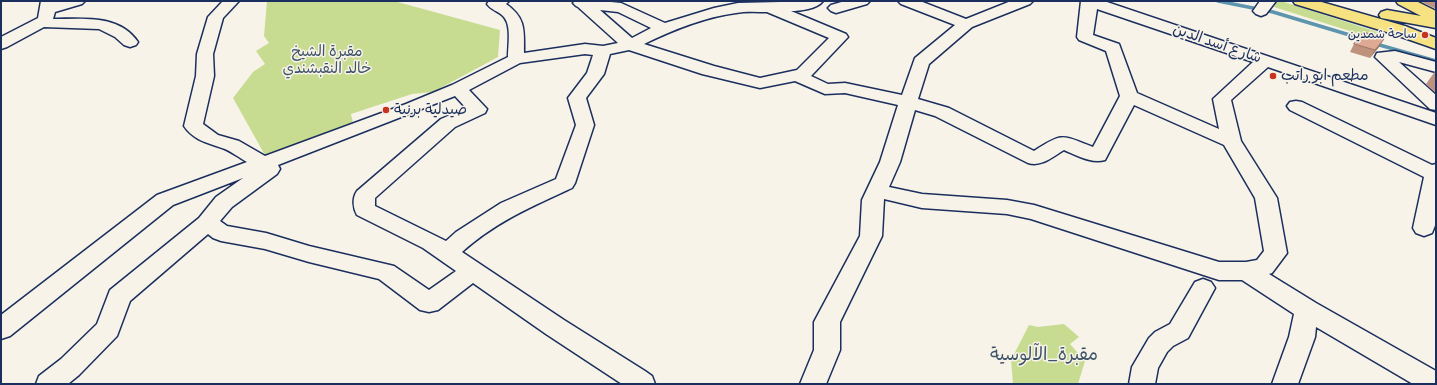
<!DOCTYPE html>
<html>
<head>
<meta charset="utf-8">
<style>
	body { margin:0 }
	#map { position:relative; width:1437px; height:385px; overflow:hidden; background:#f7f3e8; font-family:"Patrick Hand",sans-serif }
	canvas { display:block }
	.frame { position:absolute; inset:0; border:2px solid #1b2f5e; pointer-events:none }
</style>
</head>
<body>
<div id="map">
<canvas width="1437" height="385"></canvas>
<div class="frame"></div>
</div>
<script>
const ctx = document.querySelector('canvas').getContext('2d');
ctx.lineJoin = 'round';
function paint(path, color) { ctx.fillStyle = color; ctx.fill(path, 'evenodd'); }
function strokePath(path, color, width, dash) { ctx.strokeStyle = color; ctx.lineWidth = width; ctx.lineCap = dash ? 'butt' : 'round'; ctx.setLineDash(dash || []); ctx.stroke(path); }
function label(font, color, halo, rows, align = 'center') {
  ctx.font = font + ' "Patrick Hand","Playpen Sans Arabic",sans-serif'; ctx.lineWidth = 3; ctx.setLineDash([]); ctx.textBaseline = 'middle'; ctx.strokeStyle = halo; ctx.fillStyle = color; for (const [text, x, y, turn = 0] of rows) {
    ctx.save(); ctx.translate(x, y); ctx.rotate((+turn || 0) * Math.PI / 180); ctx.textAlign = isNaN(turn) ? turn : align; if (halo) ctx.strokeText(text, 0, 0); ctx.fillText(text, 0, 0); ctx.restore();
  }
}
paint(new Path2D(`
	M267,1H394L500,30L498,57L433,92L412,94L351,114L355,132L266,157L233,98L253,72L265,64L256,51L269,43L264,36Z
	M1277,1H1281L1384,34L1381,41L1274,7Z
	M1064,324L1079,337L1070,344L1085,361L1078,384H1013L1011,360L1029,325L1038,327Z`), '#c8dc91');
strokePath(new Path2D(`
	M1218,1L1273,12L1363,39
	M1376,44L1436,61`), '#5c95ad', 3.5);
const minor = new Path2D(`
	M41,1H85L82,4L55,12L53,19C83,19 119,14 138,42L136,45L130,47L124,45L115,37L99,29L44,27L7,47L1,49V37L38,18Z
	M223,1H239L223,18L213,54L214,76L203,124L218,135L239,141L265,156L406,104L452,85L508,57C508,45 512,25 503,16C498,11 491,10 487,4L489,1H509L506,4C526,18 524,30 524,53L585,44L603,46L618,43L578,7L576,6L573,3L575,1H601L621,3L665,23L714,8L738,3L823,1C817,9 800,11 791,11L846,34L848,37L811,76L828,84L845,83L902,95L915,58L955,25L901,4L898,1H920L966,19L1011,1H1033L1030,4L972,27L929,64L918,99L949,108L1034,151C1064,132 1061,135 1093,147L1120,96L1106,51L1079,40L1077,37L1081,1H1104L1436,113V125L1268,67L1231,100L1241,141L1277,198L1287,253L1272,273L1269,274L1316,303L1436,371V384H1413L1316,327L1315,337L1298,384H1272L1289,337L1294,314L1242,280H1219L1031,219L1007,214L922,208L884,199L882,236L840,322V350L826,384H800L814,350V322L860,236L862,200L880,162L898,105L845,93L825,94L795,81L760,88L702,74L629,50L610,54L604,74L586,98L594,125L575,183L572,188C533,206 495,222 462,252L564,320L645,371L652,376L655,384H622L546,334L473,283L438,310L429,312L420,310L379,279L309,262L265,249L221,241L213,238L208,234L130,301L117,336L79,375L68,384H36L39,376L61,359L97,324L110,290L199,218L216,197L243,178L173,205L10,336L1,339V315L157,195L247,162C240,158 232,152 225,149C209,143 194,141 184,126L196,76L197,54L208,17ZM1097,9L1253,62L1213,99L1219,129L1137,93L1119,44L1093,35ZM600,10L618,12L651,28L632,38ZM767,12L829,38L797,70L760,78L714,66L644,44C673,30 704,17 736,13C746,11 757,12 767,12ZM585,54L593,55L587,73L568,98L576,125L556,179L501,203L456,232L446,241L375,206V198L455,127L485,113L487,109L469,90L520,63ZM455,96L466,108L441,119L357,191C352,198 353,208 357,215L423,248L456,271L429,290L394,266L309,246L266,233L227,226L220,221L232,207L277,174L280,169L278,165ZM1134,105L1224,145L1255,198L1264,251L1257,260L1246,262H1219L1034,205L1007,200L922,194L889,187L900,162L915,110L935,116L1028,163C1042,167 1052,157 1064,150C1076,155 1091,164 1105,160Z
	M845,1H870L867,4L836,13L831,11L828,8L831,5Z
	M1260,1H1276L1266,14L1261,16L1256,14L1253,11Z
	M1395,51L1436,62V72L1399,62L1436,95V110L1430,109L1375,57L1377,53Z
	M1296,101L1302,102L1432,165L1436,164V223L1432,233L1424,236L1416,233L1413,228L1424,177L1290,110L1287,106L1290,102Z
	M1203,279L1211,282L1215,288L1188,338L1173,346L1167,352L1158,368L1155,384H1129L1132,367L1149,338L1155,332L1170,324L1195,282Z`);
const major = new Path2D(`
	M1293,1H1318L1405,26L1436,38V49L1393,34L1295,4Z
	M1396,1H1416L1436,11V28L1381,18L1379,15L1381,12L1387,10L1421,16L1398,4Z`);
strokePath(minor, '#1b2f5e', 3);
strokePath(major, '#1b2f5e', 3);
paint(minor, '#f7f3e8');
paint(major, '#f7e281');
paint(new Path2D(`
	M1420,1H1436V9Z
	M1354,44L1379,47L1370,58L1350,52Z
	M1436,70V93L1426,84Z`), '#bf927e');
paint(new Path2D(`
	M1384,39L1379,47L1370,58L1375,50Z`), '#9b7767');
const building = new Path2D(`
	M1364,32L1384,39L1375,50L1354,44Z`);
paint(building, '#deaa93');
strokePath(building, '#9b7767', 1);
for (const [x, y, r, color] of [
	[1425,35,4,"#c8321e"],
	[1273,76,4,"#c8321e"],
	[386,110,4,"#c8321e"]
]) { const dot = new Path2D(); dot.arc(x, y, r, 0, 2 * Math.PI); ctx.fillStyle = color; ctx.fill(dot); strokePath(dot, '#f7f3e8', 1.5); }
label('13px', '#1b2f5e', '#f7f3e8', [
	["ساحة شمدين",1417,35]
], 'right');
label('15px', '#1b2f5e', '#f7f3e8', [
	["شارع أسد الدين",1217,44,19]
]);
label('15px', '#3e5268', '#f7f3e8', [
	["مقبرة الشيخ",327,52],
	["خالد النقبشندي",327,69]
]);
label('15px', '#1b2f5e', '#f7f3e8', [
	["مطعم ابو راتب",1281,76],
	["صيدلية برنية",394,110]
], 'left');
label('18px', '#3e5268', '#f7f3e8', [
	["مقبرة_الآلوسية",1044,355]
]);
</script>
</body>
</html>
